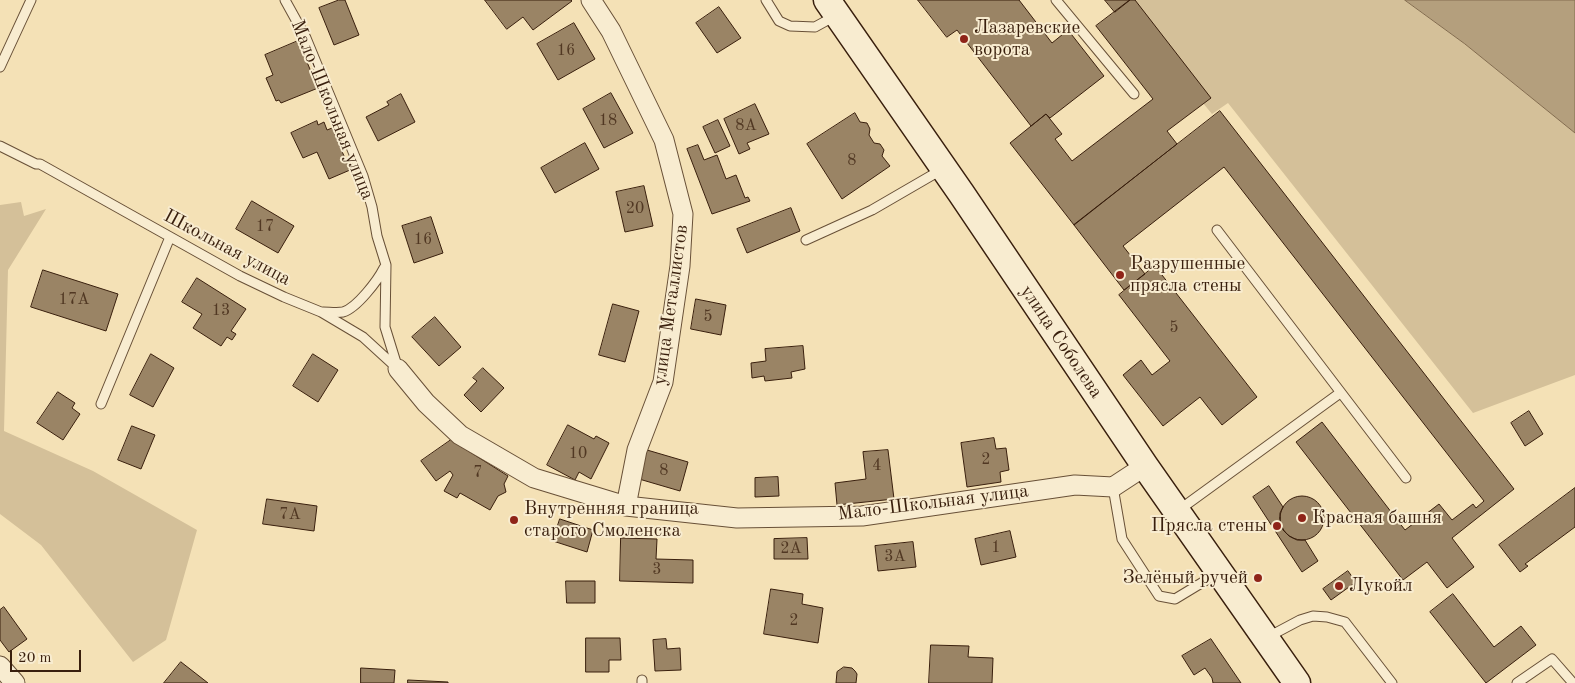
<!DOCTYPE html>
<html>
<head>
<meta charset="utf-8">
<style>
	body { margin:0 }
	#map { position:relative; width:1575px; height:683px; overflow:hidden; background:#f4e1b6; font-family:"Old Standard TT",serif }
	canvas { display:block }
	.scale { position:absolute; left:10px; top:650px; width:71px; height:22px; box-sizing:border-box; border:2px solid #391f0d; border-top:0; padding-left:6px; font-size:15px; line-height:18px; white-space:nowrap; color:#391f0d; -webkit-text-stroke:4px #f8ecd0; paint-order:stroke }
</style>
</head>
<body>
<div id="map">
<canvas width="1575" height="683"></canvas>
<div class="scale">20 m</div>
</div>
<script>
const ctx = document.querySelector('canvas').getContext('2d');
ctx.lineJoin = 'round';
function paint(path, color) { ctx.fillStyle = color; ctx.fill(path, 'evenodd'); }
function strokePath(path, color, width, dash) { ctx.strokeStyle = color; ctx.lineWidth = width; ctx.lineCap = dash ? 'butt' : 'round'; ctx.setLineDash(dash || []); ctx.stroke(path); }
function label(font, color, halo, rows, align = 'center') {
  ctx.font = font + ' "Old Standard TT",serif'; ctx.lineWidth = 4; ctx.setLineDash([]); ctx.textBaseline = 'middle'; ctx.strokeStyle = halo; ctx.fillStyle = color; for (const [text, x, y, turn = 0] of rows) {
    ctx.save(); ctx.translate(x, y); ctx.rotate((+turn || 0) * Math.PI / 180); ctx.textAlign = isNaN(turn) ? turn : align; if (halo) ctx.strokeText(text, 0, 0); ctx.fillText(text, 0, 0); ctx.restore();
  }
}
paint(new Path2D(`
	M1118,0H1405L1465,44L1575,133V375L1473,413L1228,103L1212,114Z
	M21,202L24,216L46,209L8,270L4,431L93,471L197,530L166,640L133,662L41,545L0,514V205Z`), '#d4c099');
const water = new Path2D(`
	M1405,0H1575V133L1465,44Z`);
paint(water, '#b49f7d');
strokePath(water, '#836c50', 1);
const building = new Path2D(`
	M339,0H345L359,35L334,45L319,8Z
	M485,0H571L572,1L533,30L523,17L507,29Z
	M918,0H1019L1052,43L1068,30L1104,76L1050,118L1046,114L1031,126L957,30L947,37Z
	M1105,0H1130L1115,12Z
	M1130,0H1135L1211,98L1167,131L1177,144L1074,225L1010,143L1046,114L1062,134L1055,139L1072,161L1153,99L1096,26Z
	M719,7L741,38L717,53L696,23Z
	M574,23L595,59L558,80L537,44Z
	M298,41L318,88L281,103L279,100L276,101L266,78L273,75L265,55Z
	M611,93L633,133L604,148L583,109Z
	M401,94L415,122L378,141L366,117L389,105L387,102Z
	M755,104L769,134L747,143L750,149L739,154L724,119Z
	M1220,111L1514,489L1452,538L1474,567L1447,588L1427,562L1403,580L1296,442L1322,422L1405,530L1439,504L1452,520L1473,504L1476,508L1484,501L1224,167L1123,246L1145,274L1124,290L1074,225Z
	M855,113L860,122L867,123L870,129L869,135L874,143L880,144L884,150L882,156L890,166L842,199L807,144Z
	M718,120L730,146L715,153L703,127Z
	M317,121L318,125L324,122L327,130L332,128L350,170L329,179L317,152L303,158L291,133Z
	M585,143L599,169L555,193L541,168Z
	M698,145L704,160L717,155L726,179L736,175L745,198L748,197L750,201L712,214L687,149Z
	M644,186L653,226L625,232L616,192Z
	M252,201L294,226L278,253L236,229Z
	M791,208L800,231L747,253L737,229Z
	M431,217L443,253L414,263L402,226Z
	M1155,266L1257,397L1222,425L1200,397L1163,426L1123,375L1141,360L1152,375L1170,361L1119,295Z
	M43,270L118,294L106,331L31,307Z
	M197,278L246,309L231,331L236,334L232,340L227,337L221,346L193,328L202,314L182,302Z
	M696,299L726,305L721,335L691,329Z
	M613,304L639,311L625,362L599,355Z
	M435,317L461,347L439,366L412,337Z
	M803,346L805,369L791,372L792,378L765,381L764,376L752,378L751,363L766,361L765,349Z
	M151,354L174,368L153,407L130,395Z
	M313,354L338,370L318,402L293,386Z
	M483,368L504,388L481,412L464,395L477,381L473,378Z
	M58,392L75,403L72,408L80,414L63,440L37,423Z
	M1529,411L1543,434L1525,446L1511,423Z
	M568,425L594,439L596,436L609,443L591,479L579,472L575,480L547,465Z
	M132,426L155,435L141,469L118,460Z
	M994,438L996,449L1006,448L1009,470L1000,472L1001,482L967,487L961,443Z
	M451,440L508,476L504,484L506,492L498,496L490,510L460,493L457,498L444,491L453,475L450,471L436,481L421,461Z
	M647,450L688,462L680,491L639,479Z
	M888,450L894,499L837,505L835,483L866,479L863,452Z
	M778,477L779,496L755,497V478Z
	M1269,486L1283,507L1280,513V522L1283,530L1289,536L1297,540H1305L1318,561L1302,572L1253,497Z
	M1575,488V527L1525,564L1528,566L1520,572L1499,545Z
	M1280 518a22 22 0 1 1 44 0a22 22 0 1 1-44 0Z
	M267,499L317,506L314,531L263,524Z
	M560,519L593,530L587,552L553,541Z
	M1010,531L1016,557L981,565L975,539Z
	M621,538L657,539L656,559L693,560V583L620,581Z
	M807,538L808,559H774V539Z
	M913,542L916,567L878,571L875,546Z
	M1348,571L1356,582L1331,600L1323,589Z
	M566,581H595V603H567Z
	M771,589L803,594L802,604L823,608L818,643L764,634Z
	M1453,594L1494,647L1521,626L1536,645L1486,683L1430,612Z
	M4,607L27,639L9,652L0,640V610Z
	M586,638H620L621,660H609V672H586Z
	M666,639L667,649L680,648L681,670L655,671L653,640Z
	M1211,639L1241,683H1213L1212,678L1205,668L1194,675L1182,656Z
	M931,645L969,646L968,657L993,658L992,683H929Z
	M181,662L208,683H164Z
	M844,667L852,668L855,671L857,674L856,683H836L837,672Z
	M361,668L395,670L394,683H361Z
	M408,680L448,682V683H408Z`);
paint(building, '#9a8465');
strokePath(building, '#391f0d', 1);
const service = new Path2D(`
	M285,0L306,38L363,176L372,207L377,236L386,265L385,327L398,369
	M766,0L779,21L790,26L815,27L835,16
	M1056,0L1134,94
	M0,67L31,0
	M0,146L36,164H40L240,276L284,297L321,312L363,337L398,369
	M1217,230L1406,478
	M806,240L872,210L941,170
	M323,312C329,312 337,313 343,312C357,308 378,280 384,268
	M101,404L170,237
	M1113,487L1122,539L1159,596L1175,599L1218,573
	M1179,510L1340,393
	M1268,637L1300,620L1313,616L1327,617L1345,622L1392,683
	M642,680V683
	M1517,683L1552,659L1573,683`);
const minor = new Path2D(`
	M591,0L611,31L664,140L683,214L680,266L663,382L637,450L626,506
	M398,369L426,403L460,435L534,478L626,506L737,518L862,516L1075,485L1113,487L1145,466
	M0,666L15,683`);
const secondary = new Path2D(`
	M827,0L961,193L1145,466L1297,683`);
strokePath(service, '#685037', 11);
strokePath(minor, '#685037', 21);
strokePath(secondary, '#391f0d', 29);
strokePath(service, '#f8ecd0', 9);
strokePath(minor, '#f8ecd0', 19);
strokePath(secondary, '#f8ecd0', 26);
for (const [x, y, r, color] of [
	[964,39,5,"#8f2418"],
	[1120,275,5,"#8f2418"],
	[1302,518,5,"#8f2418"],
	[514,520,5,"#8f2418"],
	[1277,526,5,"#8f2418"],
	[1258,578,5,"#8f2418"],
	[1339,586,5,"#8f2418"]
]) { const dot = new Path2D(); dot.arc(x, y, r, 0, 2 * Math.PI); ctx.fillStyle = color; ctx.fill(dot); strokePath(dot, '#f8ecd0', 2); }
label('16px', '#513823', null, [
	["16",566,51],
	["18",608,121],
	["8А",746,126],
	["8",852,161],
	["20",635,209],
	["17",265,227],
	["16",423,240],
	["17А",74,300],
	["13",221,311],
	["5",708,317],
	["5",1174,328],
	["10",578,454],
	["2",986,460],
	["4",877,466],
	["8",664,471],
	["7",478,473],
	["7А",290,515],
	["1",996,548],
	["2А",791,549],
	["3А",895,557],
	["3",657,570],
	["2",794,621]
]);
label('19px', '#391f0d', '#f8ecd0', [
	["Лазаревские",974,28],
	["ворота",974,50],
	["Разрушенные",1130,264],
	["прясла стены",1130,286],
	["Внутренняя граница",524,509],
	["старого Смоленска",524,531],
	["Красная башня",1312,518],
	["Прясла стены",1267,526,"right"],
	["Зелёный ручей",1248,578,"right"],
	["Лукойл",1349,586]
], 'left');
label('19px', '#391f0d', '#f8ecd0', [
	["Мало-Школьная улица",332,110,68],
	["Школьная улица",227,248,28],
	["улица Металлистов",671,305,-82],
	["улица Соболева",1061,342,56],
	["Мало-Школьная улица",933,503,-7]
]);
</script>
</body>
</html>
